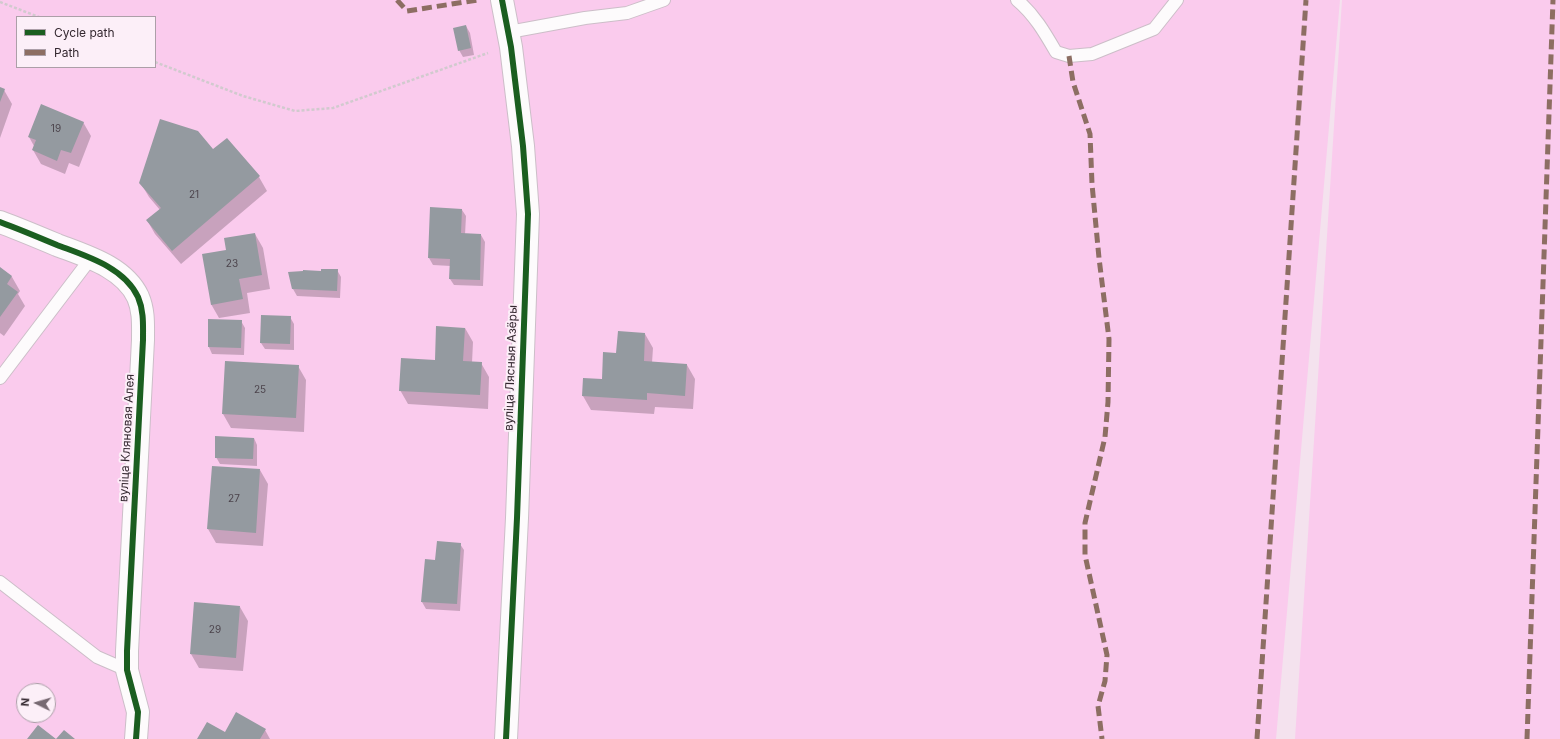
<!DOCTYPE html>
<html>
<head>
<meta charset="utf-8">
<style>
	body { margin:0 }
	#map { position:relative; width:1560px; height:739px; overflow:hidden; background:#f4e2ee; font-family:Inter,sans-serif }
	canvas { display:block }
	.legend { position:absolute; left:16px; top:16px; width:140px; height:52px; box-sizing:border-box; background:#fceff8; border:1px solid #ac9fa8; margin:0; padding:5px 7px; list-style:none; font-size:12px; color:#342830 }
	.legend li { display:flex; align-items:center; gap:8px; height:20px }
	.legend b { width:20px; border:1px solid #ac9fa8 }
	.north { position:absolute; left:16px; top:683px; width:40px; height:40px; box-sizing:border-box; background:#fceff8; border:1px solid #ac9fa8; border-radius:50%; rotate:275deg; font-size:11px; font-weight:700; line-height:16px; text-align:center; color:#342830 }
	.north::after { content:''; display:block; margin:auto; width:14px; height:18px; background:#776972; clip-path:polygon(50% 0,100% 100%,50% 72%,0 100%) }
</style>
</head>
<body>
<div id="map">
<canvas width="1560" height="739"></canvas>
<ul class="legend">
<li><b style="height:5px;background:#1b5e20"></b>Cycle path</li>
<li><b style="height:5px;background:#8d6e63"></b>Path</li>
</ul>
<div class="north">N</div>
</div>
<script>
const ctx = document.querySelector('canvas').getContext('2d');
ctx.lineJoin = 'round';
function paint(path, color) { ctx.fillStyle = color; ctx.fill(path, 'evenodd'); }
function strokePath(path, color, width, dash) { ctx.strokeStyle = color; ctx.lineWidth = width; ctx.lineCap = dash ? 'butt' : 'round'; ctx.setLineDash(dash || []); ctx.stroke(path); }
function label(font, color, halo, rows, align = 'center') {
  ctx.font = font + ' Inter,sans-serif'; ctx.lineWidth = 4; ctx.setLineDash([]); ctx.textBaseline = 'middle'; ctx.strokeStyle = halo; ctx.fillStyle = color; for (const [text, x, y, turn = 0] of rows) {
    ctx.save(); ctx.translate(x, y); ctx.rotate((+turn || 0) * Math.PI / 180); ctx.textAlign = isNaN(turn) ? turn : align; if (halo) ctx.strokeText(text, 0, 0); ctx.fillText(text, 0, 0); ctx.restore();
  }
}
paint(new Path2D(`
	M0,0H1340L1276,739H0ZM17,17H155V67H17ZM24,691H48V715H24Z
	M1342,0H1560V739H1295Z`), '#facbed');
paint(new Path2D(`
	M466,26L470,33L474,55L463,57L459,50Z
	M0,88L4,90L12,104L0,138Z
	M83,122L91,136L79,167L69,163L65,174L41,164L33,150L34,146L29,137Z
	M227,139L259,177L267,191L181,264L155,234L147,220L160,210L149,197L140,182L213,151Z
	M462,210L466,216L465,235H481L485,242L483,286L454,285L450,279L451,266L433,265L429,258Z
	M255,234L263,248L270,289L247,293L250,313L219,318L211,304L227,251Z
	M0,268L12,277L20,291L18,294L25,306L4,336L0,333Z
	M337,270L341,277L340,298L297,296L293,289L322,272Z
	M290,317L294,324V350L265,349L261,343Z
	M209,320L241,321L245,328L244,355L212,354L209,347Z
	M465,328L473,342L472,363H481L489,377L488,409L408,404L400,390L436,361Z
	M645,334L653,348L652,363L687,365L695,379L693,409L655,407L654,414L591,410L583,396L584,379L602,380L617,354Z
	M298,366L306,380L304,432L231,428L223,414Z
	M254,438L257,445V466L220,464L216,457Z
	M260,470L268,484L263,546L216,543L208,529Z
	M460,544L464,550L460,611L426,609L422,602L436,561Z
	M240,607L248,621L243,671L199,668L191,654Z
	M265,730L270,739H199L225,734Z`), '#0003');
paint(new Path2D(`
	M466,25L471,48L458,51L453,28Z
	M0,87L5,89L0,102Z
	M41,104L84,122L71,153L61,150L57,161L32,150L36,140L28,137Z
	M160,119L198,131L213,149L227,138L260,176L172,251L146,220L161,208L139,183Z
	M430,207L462,209L461,233L481,234L480,280L449,279L450,259L428,258Z
	M255,233L262,275L239,279L243,299L211,305L202,254L226,250L224,238Z
	M0,267L12,276L7,284L18,292L0,317Z
	M321,269H338L337,291L292,289L288,272L303,271V270L321,271Z
	M261,315L291,316L290,344L260,343Z
	M208,319L242,320L241,348L208,347Z
	M436,326L465,328L463,361L482,362L480,395L399,391L401,358L435,360Z
	M618,331L645,333L644,361L687,364L685,396L647,393V400L582,396L583,378L602,379L603,352L616,353Z
	M225,361L299,365L296,418L222,414Z
	M215,436L254,438L253,459L215,458Z
	M212,466L260,469L256,533L207,529Z
	M437,541L461,543L457,604L421,602L425,559L435,560Z
	M194,602L240,606L236,658L190,654Z
	M236,712L266,729L260,739H197L207,722L225,732Z
	M38,725L56,739H27Z
	M64,730L75,739H56Z`), '#949aa0');
const service = new Path2D(`
	M1017,0C1034,14 1045,33 1056,52L1069,56L1092,54L1154,29L1177,0
	M509,32L585,18L627,13L664,0
	M0,378L91,258
	M0,582L97,657L127,670`);
const minor = new Path2D(`
	M502,0L511,47L523,146L528,214L517,518L506,739
	M0,222C19,229 38,237 57,245C86,256 124,267 138,297C144,311 143,325 143,340L127,651V670L138,712L136,739`);
strokePath(service, '#ccbec8', 14);
strokePath(minor, '#ccbec8', 24);
strokePath(new Path2D(`
	M0,2L39,17
	M155,62L243,96L295,111L333,108L488,53`), '#d1cace', 2.5, [3, 2]);
strokePath(service, '#fdfbfc', 12);
strokePath(minor, '#fdfbfc', 22);
strokePath(new Path2D(`
	M397,0L407,11L478,0
	M1069,56L1073,82L1090,134L1092,184L1099,258L1109,339L1108,402L1105,437L1085,523V555L1107,655L1105,681L1098,706L1102,739
	M1257,739L1306,0
	M1527,739L1553,0`), '#8d6e63', 5, [10, 5]);
strokePath(new Path2D(`
	M502,0L511,47L523,146L528,214L517,518L506,739
	M0,222C19,229 38,237 57,245C86,256 124,267 138,297C144,311 143,325 143,340L127,651V670L138,712L136,739`), '#1b5e20', 6);
label('10px', '#4c444c', null, [
	["19",56,129],
	["21",194,195],
	["23",232,264],
	["25",260,390],
	["27",234,499],
	["29",215,630]
]);
label('12px', '#342830', '#fceff8', [
	["вуліца Лясныя Азёры",511,368,-88],
	["вуліца Кляновая Алея",127,438,-87]
]);
</script>
</body>
</html>
